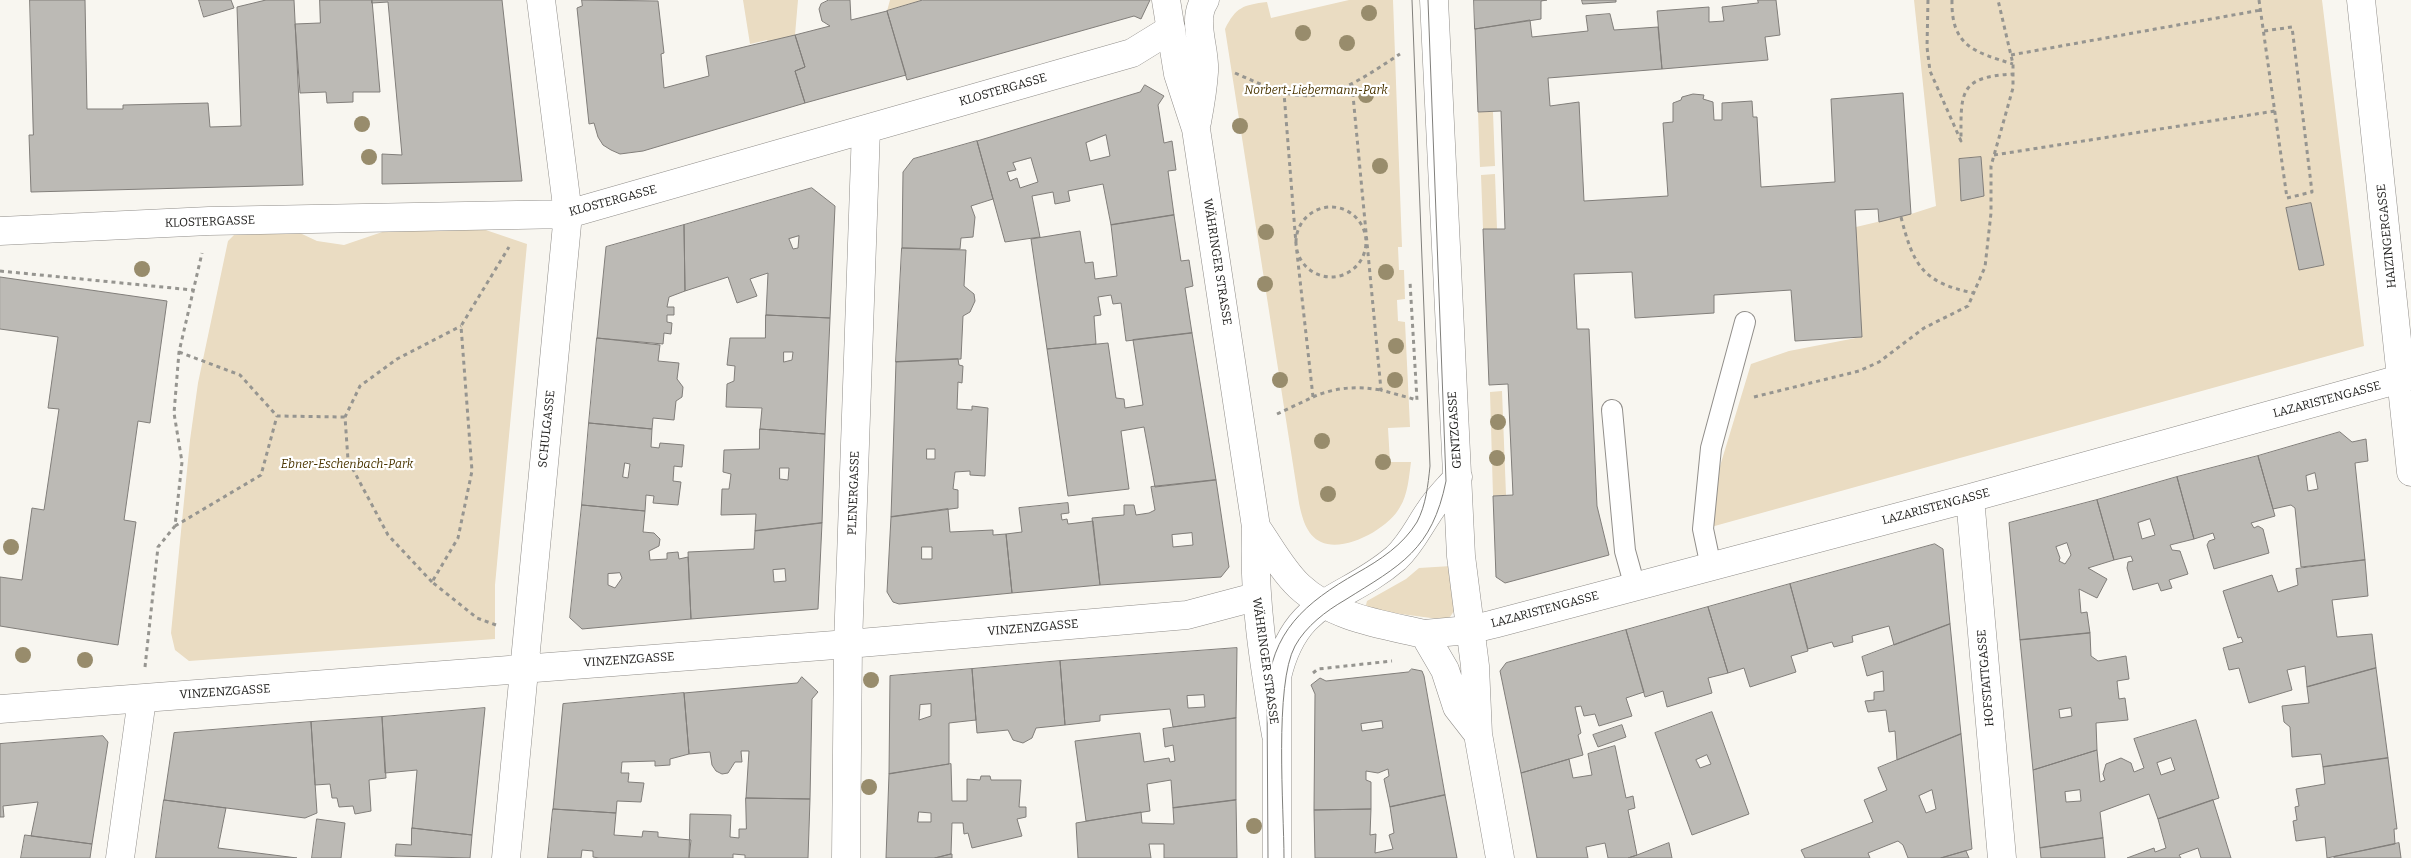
<!DOCTYPE html>
<html>
<head>
<meta charset="utf-8">
<style>
	body { margin:0 }
	canvas { display:block; background:#f8f6f0 }
</style>
</head>
<body>
<canvas width="2411" height="858"></canvas>
<script>
const ctx = document.querySelector('canvas').getContext('2d');
ctx.lineJoin = 'round';
function paint(path, color) { ctx.fillStyle = color; ctx.fill(path, 'evenodd'); }
function strokePath(path, color, width, dash) { ctx.strokeStyle = color; ctx.lineWidth = width; ctx.lineCap = dash ? 'butt' : 'round'; ctx.setLineDash(dash || []); ctx.stroke(path); }
function label(font, color, halo, rows, align = 'center') {
  ctx.font = font + ' Bitter,serif'; ctx.lineWidth = 4.5; ctx.setLineDash([]); ctx.textBaseline = 'middle'; ctx.strokeStyle = halo; ctx.fillStyle = color; for (const [text, x, y, turn = 0] of rows) {
    ctx.save(); ctx.translate(x, y); ctx.rotate((+turn || 0) * Math.PI / 180); ctx.textAlign = isNaN(turn) ? turn : align; if (halo) ctx.strokeText(text, 0, 0); ctx.fillText(text, 0, 0); ctx.restore();
  }
}
paint(new Path2D(`
	M743,0H798L795,35L768,43L767,40L750,44Z
	M890,0H923L887,11Z
	M1349,0H1393L1402,247H1398L1399,270H1404L1405,299L1397,300L1398,321L1405,322L1410,427L1388,428L1390,462H1411C1409,476 1408,494 1400,507C1389,528 1345,553 1321,542C1306,535 1302,517 1299,503L1225,29C1236,7 1243,5 1267,2L1271,18Z
	M1914,0H2322L2364,346L1711,527L1717,476L1751,364L1789,351L1861,337L1856,227L1911,214L1936,206Z
	M1478,112H1493L1495,166L1480,167Z
	M1495,174L1497,229H1483L1481,175Z
	M471,225L527,244L495,585V639L189,661L175,650L171,633L190,440L198,383L228,241L237,232L287,227L317,241L344,245L397,227Z
	M1502,391L1506,495L1493,496L1490,392Z
	M1451,566L1454,611L1450,617L1446,620L1371,610L1366,605L1367,601L1406,579L1419,568Z`), '#eadcc2');
const building = new Path2D(`
	M30,0H85L87,109H123V105L208,103L210,127L241,126L237,7L266,0H294L303,185L31,192L29,135H33Z
	M199,0H231L234,8L204,17Z
	M320,0H372L380,92H353V102L327,103L326,92L300,93L295,24L320,23Z
	M372,0H502L522,181L382,184V154L402,155L388,2L372,3Z
	M582,0L658,1L664,53L661,54L664,88L709,76L706,56L795,35L805,67L795,71L805,103L643,151L620,154L611,150L603,145L598,137L594,123L589,124L577,8L582,6Z
	M829,0H850L851,20L887,11L906,75L805,103L795,71L805,67L795,35L830,26L822,21L819,9L821,4Z
	M923,0H1150L1141,19L1134,16L907,80L887,11Z
	M1474,0H1547L1541,1V19L1475,29Z
	M1582,0H1616V2L1583,4Z
	M1758,0H1776L1780,35L1765,37L1768,60L1662,69L1657,11L1709,7V22L1724,21L1722,7L1758,3Z
	M1610,14L1614,30L1658,27L1662,69L1548,78L1550,106L1579,102L1584,201L1668,196L1663,123L1673,122V103L1681,100L1682,97L1693,94L1704,95L1703,99L1713,102L1714,120H1722V103L1752,101L1753,117H1757L1761,187L1835,182L1831,99L1903,93L1911,214L1879,222L1878,209L1855,210L1862,337L1795,341L1791,290L1714,295V313L1635,318L1632,272L1574,274L1577,329H1589L1597,506L1609,555L1505,583L1496,577L1493,496L1513,495L1508,384L1489,385L1483,229H1505L1501,111L1478,112L1475,29L1530,20L1532,37L1588,31L1586,16Z
	M1145,85L1164,96L1158,105L1164,143L1172,141L1176,170L1168,171L1174,215L1111,225L1103,184L1068,191L1070,201L1055,204L1053,192L1032,196L1040,237L1005,242L977,141L1140,92ZM1106,135L1110,156L1090,161L1086,143ZM1031,158L1038,182L1020,188L1017,178L1010,181L1007,172L1016,170L1013,163Z
	M977,141L993,199L971,206L975,217L973,237L961,238L960,249L902,248L903,172L913,159Z
	M1981,157L1984,196L1961,201L1959,159Z
	M812,188L835,206L830,318L766,315L768,273L750,279L757,296L737,303L728,277L685,291L684,225ZM799,236L798,248L793,249L789,239Z
	M2311,203L2324,265L2299,270L2286,208Z
	M1174,215L1181,261L1189,260L1193,286L1185,288L1192,333L1126,341L1121,303L1113,304L1111,295L1098,297L1101,315L1094,316L1096,344L1047,349L1031,239L1080,231L1085,263L1093,262L1095,279L1117,276L1111,225Z
	M684,225L685,291L669,297L667,307H674V315H667V322L672,323L671,334L664,333L663,344L597,338L606,247Z
	M902,248L966,250L964,286L974,294L975,301L970,312L963,316L961,359L896,362Z
	M0,277L167,301L150,423L138,421L124,520L136,522L118,645L0,626V577L22,580L32,508L44,510L59,409L48,408L58,337L0,329Z
	M766,315L830,318L825,434L760,429L762,408L726,407L727,384L734,381L735,366L727,365L730,338H765ZM784,352H793L792,360L784,362Z
	M1192,333L1216,480L1155,487L1144,427L1121,431L1129,489L1068,496L1047,349L1108,343L1116,398L1124,399L1125,408L1143,405L1133,340Z
	M597,338L660,345L658,361L679,363L677,379L683,387L682,397L676,401L674,420L653,418L652,429L589,423Z
	M958,359L959,365L963,366L962,383L958,382L957,409L972,410V406L988,408L985,476L970,475V471L955,472L953,489L958,490V508L891,517L896,362ZM927,449H935V459H927Z
	M589,423L652,429L651,447L659,448L660,443L684,445L682,467L674,466L673,481L681,482L678,505L653,503L654,496L646,495L645,511L582,505ZM625,463L630,464L628,478L623,477Z
	M760,429L825,434L822,523L755,531L756,514L721,515L722,489H729L731,474L723,472L724,450L759,449ZM780,468H789L788,480L780,479Z
	M2340,432L2352,442L2366,439L2368,461L2355,463L2365,560L2301,567L2295,508L2291,505L2273,509L2258,456ZM2315,473L2318,489L2308,491L2306,476Z
	M2258,456L2275,516L2251,523L2254,528L2258,526L2263,529L2269,553L2214,569L2207,545L2209,541L2215,539L2213,533L2194,539L2177,477Z
	M2177,477L2194,539L2170,545L2172,550L2180,551L2188,574L2169,580L2172,588L2161,591L2158,583L2133,590L2127,568L2128,562L2133,561L2131,556L2114,560L2097,500ZM2150,519L2155,535L2142,539L2138,523Z
	M1216,480L1229,567L1221,577L1100,585L1092,518L1124,515V505H1134L1136,515L1149,513L1155,510L1151,487ZM1192,533L1193,545L1173,547L1172,535Z
	M2097,500L2114,560L2088,568L2107,579L2097,598L2079,589L2081,613L2087,612L2090,633L2020,640L2009,523ZM2067,543L2071,555L2065,564L2059,561L2060,558L2056,547Z
	M1068,503L1069,513L1061,514L1062,520L1067,519L1068,524L1093,521L1100,585L1012,593L1006,534L1022,532L1019,508Z
	M582,505L645,511L643,532L654,533L660,539L659,546L649,551L650,560L667,559V553L678,552L679,559L688,557L691,619L582,629L570,618ZM620,573L622,578L615,588L608,585V574Z
	M948,509L950,532L993,530V535L1006,534L1012,593L899,604L893,602L887,592L891,517ZM922,547H932V559H922Z
	M822,523L818,609L691,619L688,552L754,549L755,531ZM785,569L786,581L774,582L773,570Z
	M1935,544L1943,549L1950,624L1894,645L1889,626L1852,636L1853,642L1834,647L1832,642L1808,649L1790,584Z
	M2365,560L2368,596L2332,600L2337,637L2372,634L2376,668L2307,687L2305,666L2287,670L2292,690L2249,703L2239,668L2229,670L2223,648L2243,642L2241,637L2238,638L2223,591L2272,575L2278,592L2298,585L2296,569Z
	M1790,584L1808,651L1791,656L1796,672L1750,687L1744,668L1728,673L1708,607Z
	M1708,607L1728,673L1708,678L1712,693L1667,707L1663,691L1645,697L1626,630Z
	M1950,624L1961,734L1897,760L1895,731L1889,732L1886,710L1868,712L1865,701L1874,700V692L1884,691L1883,671L1867,676L1862,657Z
	M1626,630L1644,692L1626,698L1632,716L1599,726L1595,714L1584,716L1581,706L1575,707L1581,733L1578,735L1583,755L1521,773L1500,671L1506,663Z
	M2090,633L2091,656L2098,661L2126,656L2129,679L2117,681L2119,699L2125,698L2128,720L2096,723L2097,750L2033,770L2020,640ZM2071,708L2072,716L2060,718L2059,710Z
	M1237,648L1236,718L1173,727L1170,709L1100,715V721L1065,725L1060,661ZM1204,695L1205,707L1188,708L1187,696Z
	M1060,661L1065,725L1036,728L1032,738L1023,743L1013,740L1008,730L977,733L972,669Z
	M2376,668L2388,758L2323,767L2321,754L2292,757L2290,727L2284,722L2282,706L2309,703L2307,687Z
	M972,669L976,720L949,723V764L889,774L890,676ZM931,704V716L919,720L920,705Z
	M1412,669L1422,671L1424,676L1445,795L1390,807L1384,779L1389,776L1388,769L1378,773L1366,771V780L1371,782V809L1314,810L1315,694L1311,685L1320,678L1326,681L1408,672ZM1382,721L1383,728L1362,731L1361,724Z
	M802,677L818,692L812,699L810,799L746,798L749,751H741L742,762H735L728,773L722,774L716,771L712,765L710,752L689,754L684,693L797,683Z
	M684,693L689,754L670,759V765L655,766V761L622,762L621,773H629L628,782L644,783L641,802L617,801L616,813L553,809L563,704Z
	M485,708L472,835L412,828L417,770L385,773L382,717Z
	M1712,712L1749,814L1692,835L1655,733ZM1707,755L1711,764L1700,768L1696,760Z
	M382,717L386,778L369,780L371,811L355,814L353,806L339,807L337,798H332L330,784L315,785L311,722Z
	M1236,718V800L1173,808L1171,780L1147,784L1150,811L1086,821L1075,741L1140,733L1144,762L1169,758L1170,762L1175,761L1173,745L1165,747L1163,729Z
	M2196,720L2219,798L2158,819L2149,794L2100,812L2103,838L2040,848L2033,770L2097,750L2100,782L2105,780L2103,774L2106,764L2121,758L2131,763L2134,772L2144,768L2134,739ZM2171,758L2175,770L2161,775L2157,763ZM2080,790L2081,801L2066,802L2065,792Z
	M311,722L317,813L305,818L164,800L174,733Z
	M1622,725L1626,737L1598,747L1593,735Z
	M1961,734L1972,849L1941,858H1908L1903,845L1898,841L1868,853L1870,858H1805L1801,850L1873,822L1864,800L1887,790L1878,768ZM1932,790L1936,809L1926,813L1919,796Z
	M103,736L108,742L92,844L31,836L38,802L3,806L4,817H0V744Z
	M1615,746L1626,798L1633,796L1635,808L1628,810L1637,855L1628,858H1608L1605,843L1586,847L1588,858H1537L1521,773L1569,759L1573,778L1592,775L1588,754Z
	M2388,758L2397,829H2394L2395,844L2327,858L2325,837L2296,841L2293,821L2297,820L2295,807L2299,806L2296,789L2325,784L2323,767Z
	M951,764L952,801H967V779L980,780L981,776H990L991,780H1021L1019,807H1026V817L1017,819L1022,836L972,848L968,833L964,834L963,823H952L951,854L935,858H886L889,774ZM919,812L931,813V822H918Z
	M1445,795L1457,858H1315L1314,810L1371,809L1370,835L1376,834L1375,853L1393,849L1389,835L1394,833L1390,807Z
	M746,798L810,799L808,858H745V855L733,854V858H689L690,814L731,815L730,837L739,838V829H746Z
	M164,800L226,808L218,848L297,858H156Z
	M1236,800L1237,858H1164V844H1149L1151,858H1078L1076,823L1141,812L1142,823L1174,824L1173,808Z
	M2213,800L2231,858H2201L2198,848L2179,855L2181,858H2127L2154,848L2155,852L2166,848L2158,819Z
	M553,809L616,813L614,835L642,837L643,831L658,832V837L691,840L689,858H599L593,857V851L582,850L581,858H548Z
	M317,819L345,823L341,858H312Z
	M412,828L472,835L470,858L395,856L396,844L411,845Z
	M25,835L92,844L90,858H21Z
	M2103,838L2105,858H2041L2040,848Z
	M1669,843L1672,858H1628L1637,855Z
	M2399,843L2401,858H2334V857Z
	M1966,851L1969,858H1941Z
	M951,854H952V858H935Z`);
paint(building, '#bcbab5');
strokePath(building, '#817e7a', 1);
const lane = new Path2D(`
	M1612,410L1625,551L1635,587
	M1711,567L1703,529L1711,448L1745,322`);
const street = new Path2D(`
	M2361,0L2411,472
	M0,231L209,221L568,214L1132,53L1171,29
	M1970,498L2002,858
	M1424,634L1469,630L1494,624L1970,498L2411,376
	M0,709L848,644L1187,615L1255,597
	M120,858L142,699
	M506,858L568,214L541,0
	M846,858L848,644L866,129`);
const secondary = new Path2D(`
	M1166,0L1178,74L1196,129L1256,527C1253,598 1264,665 1276,735
	M1434,0L1461,556L1475,666L1478,734L1500,858
	M1197,122C1200,106 1203,89 1204,72C1206,50 1191,20 1205,0
	M1256,527C1270,547 1282,570 1299,586C1333,618 1381,624 1424,634L1445,670L1457,707L1478,734
	M1277,858V677C1296,596 1344,603 1396,558C1411,544 1418,528 1429,512C1437,499 1449,488 1458,477`);
strokePath(lane, '#918e8a', 22);
strokePath(street, '#918e8a', 29);
strokePath(secondary, '#918e8a', 29);
strokePath(new Path2D(`
	M1928,0L1927,47L1930,71L1961,141C1961,93 1958,77 2013,74
	M1952,0C1951,46 1974,52 2013,64
	M2259,0L2287,198L2312,192L2292,27L2264,31
	M2011,55L2261,10
	M1235,73C1251,80 1266,87 1282,92C1328,106 1364,77 1400,54
	M1352,85L1381,390L1417,400L1410,282
	M1994,155L2275,111
	M1296 242a35 35 0 1 1 70 0a35 35 0 1 1-70 0Z
	M1901,217C1913,264 1922,283 1974,293
	M0,271L193,290
	M179,352L240,375L277,416L345,417
	M1313,397C1336,387 1356,386 1381,390
	M1754,397L1859,371L1879,362L1924,328L1968,306L1985,267L1991,213V166L2013,88V64L1998,0
	M1277,414L1313,397L1296,244L1284,93
	M175,526L261,475L277,416
	M432,582L388,535L348,460L345,417L360,386L397,359L461,326
	M496,625L477,618L432,582L458,538L472,471L461,326L509,247
	M145,667L158,547L175,526L182,462L174,413L179,352L202,253
	M1313,673L1318,669L1392,661`), '#969590', 3, [4, 4]);
strokePath(lane, '#fff', 20);
strokePath(street, '#fff', 28);
strokePath(secondary, '#fff', 28);
strokePath(new Path2D(`
	M1268,858L1267,695C1271,631 1305,603 1357,573C1380,560 1403,545 1417,522C1426,505 1428,485 1430,466L1412,0
	M1284,858C1284,809 1274,685 1295,646C1306,626 1326,611 1345,600C1401,565 1432,550 1446,481L1428,0`), '#807f7b', 1);
ctx.fillStyle = '#988c6c';
for (const [x, y] of [
	[1369,13],
	[1303,33],
	[1347,43],
	[1366,95],
	[362,124],
	[1240,126],
	[369,157],
	[1380,166],
	[1266,232],
	[142,269],
	[1386,272],
	[1265,284],
	[1396,346],
	[1280,380],
	[1395,380],
	[1498,422],
	[1322,441],
	[1497,458],
	[1383,462],
	[1328,494],
	[11,547],
	[23,655],
	[85,660],
	[871,680],
	[869,787],
	[1254,826]
]) { ctx.beginPath(); ctx.arc(x, y, 8, 0, 2 * Math.PI); ctx.fill(); }
label('12px', '#232220', '#fff', [
	["KLOSTERGASSE",1003,90,-16],
	["KLOSTERGASSE",613,201,-15],
	["KLOSTERGASSE",210,222,-2],
	["HAIZINGERGASSE",2387,236,-96],
	["WÄHRINGER STRASSE",1217,262,81],
	["LAZARISTENGASSE",2327,400,-15],
	["SCHULGASSE",547,429,-84],
	["GENTZGASSE",1455,430,-94],
	["PLENERGASSE",854,493,-88],
	["LAZARISTENGASSE",1936,507,-15],
	["LAZARISTENGASSE",1545,610,-15],
	["VINZENZGASSE",1033,628,-5],
	["VINZENZGASSE",629,660,-4],
	["WÄHRINGER STRASSE",1265,661,82],
	["HOFSTATTGASSE",1986,678,-95],
	["VINZENZGASSE",225,692,-4]
]);
label('italic 12px', '#4a3500', '#fff', [
	["Norbert-Liebermann-Park",1316,91],
	["Ebner-Eschenbach-Park",347,465]
]);
</script>
</body>
</html>
